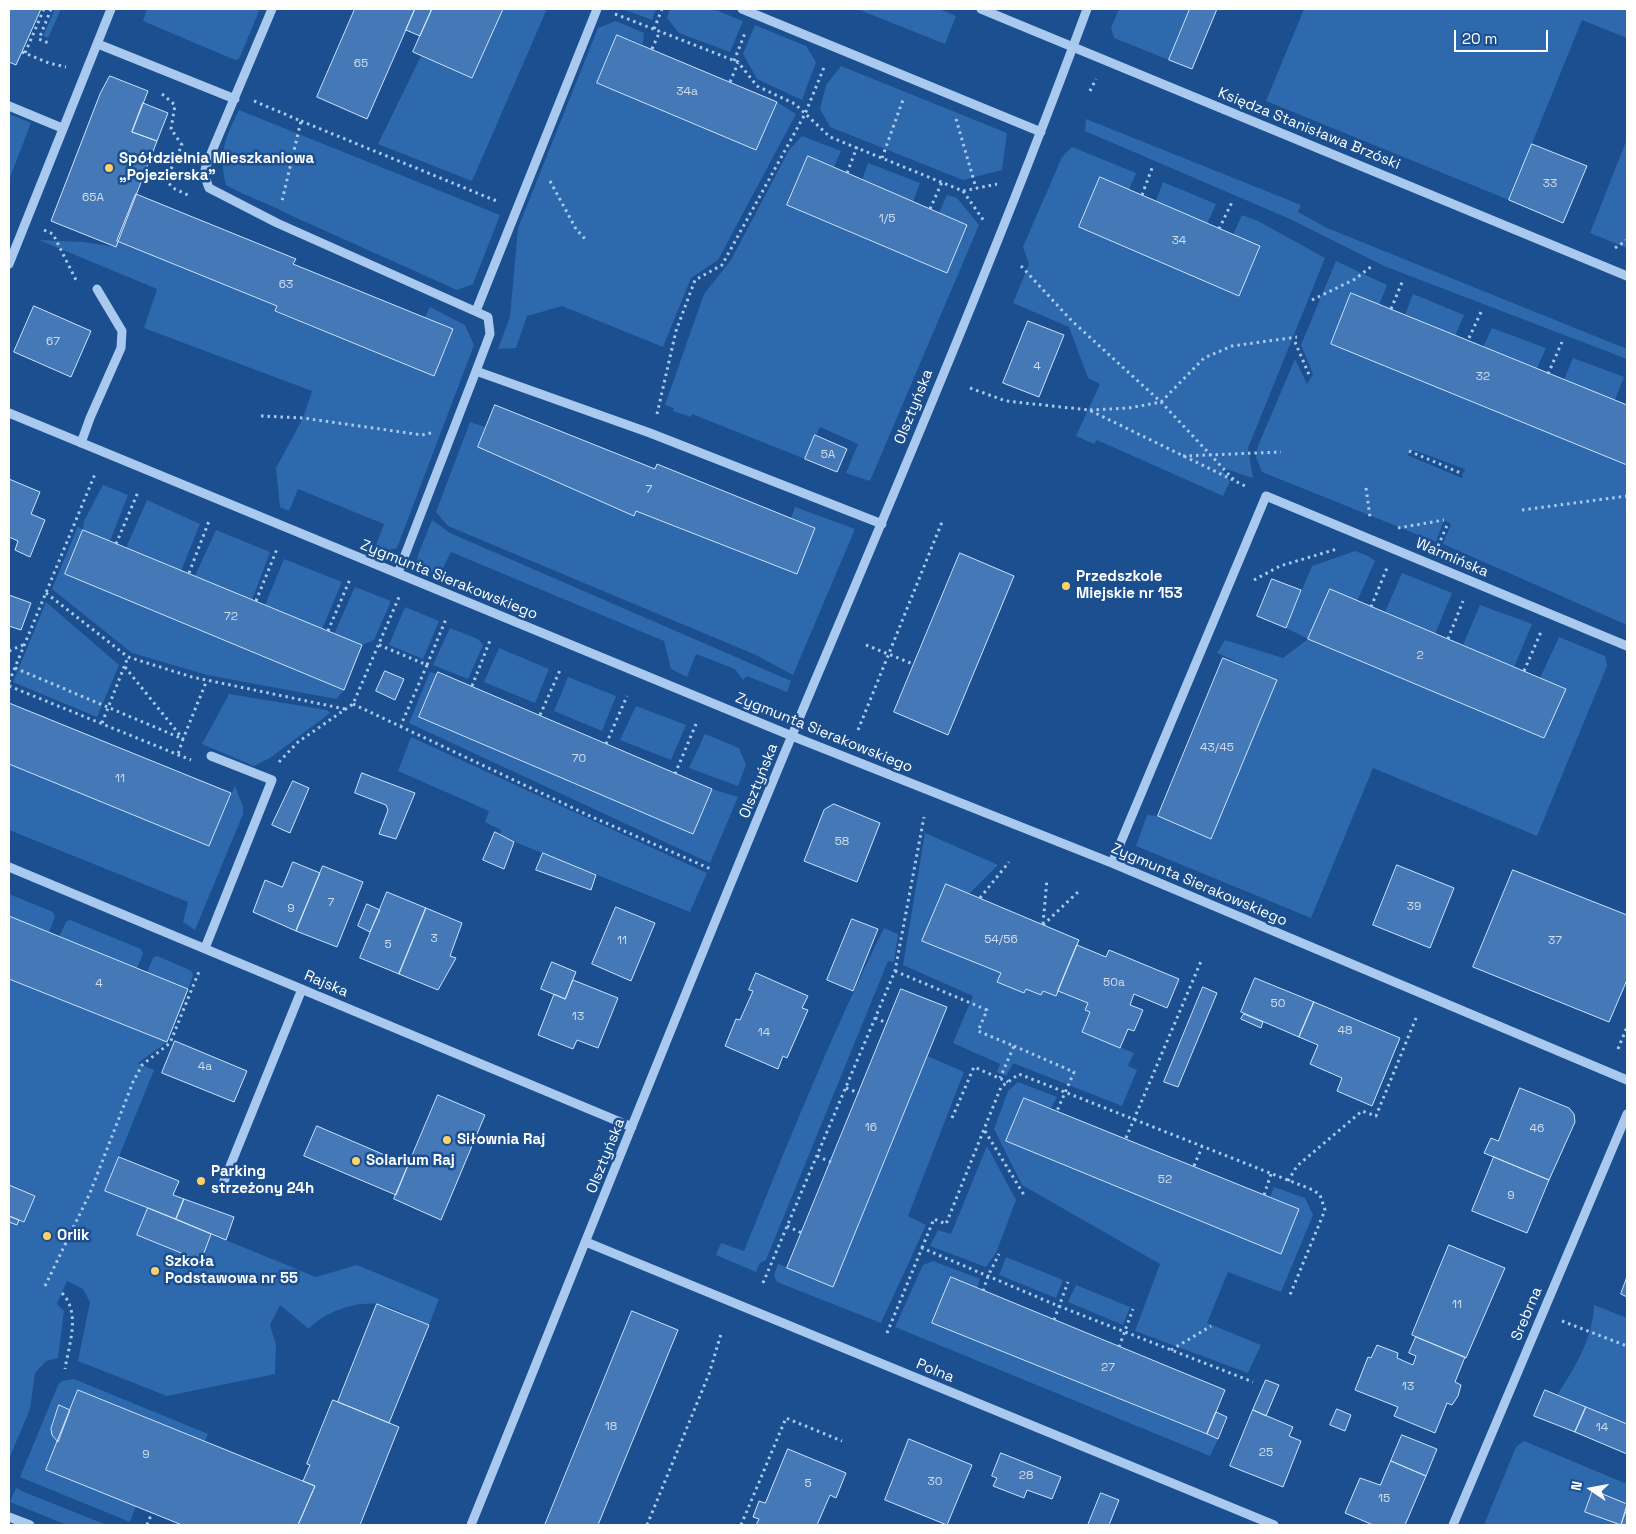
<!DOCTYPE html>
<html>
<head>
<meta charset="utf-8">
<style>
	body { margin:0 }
	#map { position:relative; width:1636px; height:1534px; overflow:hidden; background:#1b4f8f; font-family:"Space Grotesk",sans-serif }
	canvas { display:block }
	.frame { position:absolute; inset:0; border:10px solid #fff; pointer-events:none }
	.north { position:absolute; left:1566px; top:1464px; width:50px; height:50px; -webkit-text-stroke:4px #1b4f8f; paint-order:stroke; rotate:282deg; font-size:14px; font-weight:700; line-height:20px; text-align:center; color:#fff }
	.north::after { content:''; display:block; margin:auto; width:18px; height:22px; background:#fff; clip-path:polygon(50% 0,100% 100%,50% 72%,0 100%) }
	.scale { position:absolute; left:1454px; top:30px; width:94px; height:22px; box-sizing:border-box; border:2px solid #fff; border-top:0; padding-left:6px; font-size:15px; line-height:18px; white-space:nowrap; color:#fff; -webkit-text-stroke:4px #1b4f8f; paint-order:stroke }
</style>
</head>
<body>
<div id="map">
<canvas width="1636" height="1534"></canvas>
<div class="frame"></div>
<div class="north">N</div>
<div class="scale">20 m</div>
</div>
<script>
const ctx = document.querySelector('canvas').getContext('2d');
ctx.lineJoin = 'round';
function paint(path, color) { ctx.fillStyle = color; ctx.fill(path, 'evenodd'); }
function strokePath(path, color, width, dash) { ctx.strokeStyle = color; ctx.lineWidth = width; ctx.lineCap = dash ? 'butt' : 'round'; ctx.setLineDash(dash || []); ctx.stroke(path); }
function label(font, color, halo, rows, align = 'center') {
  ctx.font = font + ' "Space Grotesk",sans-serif'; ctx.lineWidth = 5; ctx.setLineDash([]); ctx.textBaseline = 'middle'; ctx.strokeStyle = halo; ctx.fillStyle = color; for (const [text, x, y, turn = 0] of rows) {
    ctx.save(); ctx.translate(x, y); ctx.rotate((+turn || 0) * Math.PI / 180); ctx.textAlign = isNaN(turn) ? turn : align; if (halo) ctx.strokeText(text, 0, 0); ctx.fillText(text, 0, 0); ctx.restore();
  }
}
paint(new Path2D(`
	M55,9H61L48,38L43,36Z
	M147,9H260L239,59L235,60L143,21Z
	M503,9H547L472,181L378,144L421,56L472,78Z
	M623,9H656L652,20Z
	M670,9H713L743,21L730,52L679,33L667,18Z
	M857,9H939L956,16L945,44Z
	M1119,9H1190L1169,60L1114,38L1111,28Z
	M1304,9H1627V38L1582,20L1509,200L1266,101Z
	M616,21L644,33L643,44L617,35L597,83L756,150L777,102L796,114L718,260L691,278L663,347L562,306L527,316L516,348L498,349L510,317L518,228L598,28Z
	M755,25L806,46L816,62L802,100L757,79L743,54Z
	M841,66L1007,133L1002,170L963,180L830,127L820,109L826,85Z
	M239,110L500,215L473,284L457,290L290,215C270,204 247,197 226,185C218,154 225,138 239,110Z
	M9,114L31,123L9,180Z
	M1086,119L1301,205L1298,212L1327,228L1627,349V359L1384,266L1290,219L1085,131Z
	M802,136L841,151L834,167L808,156L787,205L946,273L967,225L939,213L947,195L957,198L979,225L870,481L846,473L858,444L820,427L805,459L692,414L691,417L673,411L674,408L665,405L704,294L731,260L789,150Z
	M1627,139V248L1590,233Z
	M1072,147L1136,173L1129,190L1100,177L1079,227L1239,295L1260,247L1233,235L1242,215L1258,221L1325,258L1248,448L1253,478L1220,467L1230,481L1223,496L1097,440L1094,444L1076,436L1100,384L1088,378L1069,327L1013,303L1029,264L1023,247L1062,157Z
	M868,163L920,183L913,202L862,180Z
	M1163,182L1216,204L1207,224L1156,201Z
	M39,240L83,242L115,247L117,241L277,306L275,312L434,376L453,329L425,317L430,307L465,325L474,345L397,548L384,551L375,548L384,524L298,489L289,511L280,507L276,468L303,418L312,391L144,328L157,289Z
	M1336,261L1387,285L1379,305L1351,294L1331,344L1627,465V625L1443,544L1451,524L1444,520L1436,542L1262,472L1256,457L1258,446L1295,359L1307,384L1313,374L1301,345ZM1413,450L1465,469L1462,478L1407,455Z
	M1413,294L1464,315L1455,336L1405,315Z
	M1492,328L1546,348L1537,368L1483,347Z
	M1573,358L1624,377L1615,400L1564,380Z
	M470,422L485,427L478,447L634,516L636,511L797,574L815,528L791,518L795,507L855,529L793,675L756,655L448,526L436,512Z
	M103,485L128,495L110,541L83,530L65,574L344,690L336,699L207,675L132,653L52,589L78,526L83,530L84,521Z
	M147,500L200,524L181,571L126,548Z
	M432,520L450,533L791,681L787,692L747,676L743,680L735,669L696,654L687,677L671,669L664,641L451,552L440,574L421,568L417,561L418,555Z
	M216,530L270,552L252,600L195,576Z
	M1355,551L1368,556L1375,561L1357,601L1330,589L1309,639L1544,738L1565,689L1540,678L1559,637L1605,656L1607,666L1537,836L1373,768L1311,918L1136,846L1147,815L1158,816L1211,838L1277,680L1217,653L1225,640L1283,658L1308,639L1286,628L1312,566Z
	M284,559L342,582L322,629L265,605Z
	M1402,573L1452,593L1435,634L1385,612Z
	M355,587L391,601L374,640L362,645L334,634Z
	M46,602L119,665L97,717L13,682Z
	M1480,605L1532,624L1514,667L1463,645Z
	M405,607L439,621L423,659L389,645Z
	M450,628L478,639L483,645L468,679L433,665Z
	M499,648L549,669L535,703L484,682Z
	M430,672L437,674L419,717L693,834L712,789L738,797L710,863L409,723Z
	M568,677L616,696L602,731L554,711Z
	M229,694L327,710L330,713L270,758L254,766L202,744Z
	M636,706L686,725L671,760L620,740Z
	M705,734L739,748L746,765L738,786L689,768Z
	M411,737L707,873L690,912L500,836L501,830L485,822L489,811L398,771Z
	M9,764L209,846L235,786L243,807V814L195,930L183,922L188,902L9,830Z
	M925,833L998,865L922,941L1001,973L997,982L1026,989L1041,995L1043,991L1056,996L1058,991L1088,1003L1085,1010L1090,1012L1082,1032L1134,1053L1128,1066L1137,1070L1122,1106L1013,1063L1006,1076L997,1072L1000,1064L953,1043L973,996L903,965Z
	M9,894L53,912L55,917L49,932L9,916Z
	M70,920L141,949L143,954L137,968L59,937L66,922Z
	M884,928L898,934L894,962L888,961L766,1260L760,1263L756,1272L716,1255L721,1243L744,1251C788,1142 832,1033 884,928Z
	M157,956L192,971L193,976L188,989L147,972L153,958Z
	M9,979L167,1042L138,1063L154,1070L105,1191L148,1208L138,1235L200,1261L211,1234L316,1277L357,1265L439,1299L429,1325C414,1319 393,1306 377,1304C356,1301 322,1313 309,1329L280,1305L270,1325L276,1345L275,1374L167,1396L78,1361L90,1302L83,1289L67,1281L57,1304L64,1311L58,1358L46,1361L35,1373L30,1409L9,1459Z
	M927,1056L964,1072L908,1216L926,1225L881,1323L777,1282L774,1275L778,1264L833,1286Z
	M1018,1082L1057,1097L1051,1108L1024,1098L1007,1141L1281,1254L1299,1209L1270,1197L1274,1187L1305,1198L1313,1215L1281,1292L1228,1272L1207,1323L1261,1345L1248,1373L1135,1331L1160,1264L1022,1185L994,1129L1008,1091Z
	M987,1146L1016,1200L996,1253L986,1267L930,1246L938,1230L951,1234Z
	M1006,1257L1063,1280L1056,1298L999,1275Z
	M933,1261L980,1279L977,1288L951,1278L932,1323L1218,1439L1210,1456L895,1327L923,1265Z
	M1076,1285L1130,1307L1123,1325L1068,1302Z
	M1594,1305L1627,1318V1424L1557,1395C1575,1368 1593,1338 1594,1305Z
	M74,1379L208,1434L205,1441L78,1390L70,1410L59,1406C54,1418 45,1431 58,1442L46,1470L136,1506L130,1522L20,1477L58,1385L62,1381Z
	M1524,1441L1627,1484V1525H1484L1516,1447Z
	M16,1488L24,1492L107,1525H67L10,1502Z`), '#2e69ad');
const building = new Path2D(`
	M9,9H41L16,65L9,62Z
	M355,9H415L367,119L317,97Z
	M415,9H432L420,36L406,30Z
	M432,9H503L472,78L413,52Z
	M1190,9H1217L1192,69L1169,60Z
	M617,35L777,102L756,150L597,83Z
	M110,76L148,91L132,132L157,141L116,247L51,221L100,94Z
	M143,103L168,113L157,141L132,132Z
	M1532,144L1587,166L1563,223L1509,200Z
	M808,156L967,225L947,273L787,205Z
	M1100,177L1260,246L1239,296L1079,227Z
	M136,194L296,259L293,264L453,329L434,376L275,311L277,306L117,241Z
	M1351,293L1627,405V465L1331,344Z
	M34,306L91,331L71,377L14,352Z
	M1028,321L1064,335L1039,397L1003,383Z
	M495,405L655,469L657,464L815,528L797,574L636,511L634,516L478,447Z
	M815,435L847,449L837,472L805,459Z
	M9,479L40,492L31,514L45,520L30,557L15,550L18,541L9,537Z
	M83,530L362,645L344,690L65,574Z
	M960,553L1014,576L948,735L894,712Z
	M1272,579L1301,590L1286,628L1257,616Z
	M1330,589L1566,689L1544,738L1308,639Z
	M9,595L31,603L21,630L9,626Z
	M1223,658L1277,680L1211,839L1158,816Z
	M385,671L404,679L395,700L376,691Z
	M438,672L712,789L693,834L419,717Z
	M9,703L231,793L209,846L9,764Z
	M362,773L415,793L396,839L379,834L388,810L386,805L355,793Z
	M293,781L309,788L290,833L272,825Z
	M834,804L880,823L857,882L804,861L824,810Z
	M495,832L514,842L504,869L483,860Z
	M543,853L596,875L591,890L536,870Z
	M293,862L320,873L296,931L253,912L265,880L282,887Z
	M1397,865L1454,888L1430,948L1373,925Z
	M323,866L363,882L337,947L296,931Z
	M1513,870L1627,915V980L1609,1022L1473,967Z
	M946,884L1079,940L1056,996L1043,991L1041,995L1026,989L1024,993L997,982L1001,973L922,941Z
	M387,892L426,908L399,974L360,958Z
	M367,904L380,910L370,932L358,926Z
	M616,907L655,923L631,981L592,964Z
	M426,908L462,923L450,956L456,958L438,990L399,974Z
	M9,916L188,989L167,1042L9,979Z
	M852,919L878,929L853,991L827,980Z
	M1077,945L1106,957L1109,950L1179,979L1167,1008L1134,994L1130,1005L1143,1010L1134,1031L1128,1029L1120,1048L1082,1032L1090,1012L1085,1010L1088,1003L1058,991Z
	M552,962L576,972L565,999L541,989Z
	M756,973L808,996L802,1008L808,1010L787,1058L783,1056L778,1069L725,1046L736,1019L740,1020L753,991L749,990Z
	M1255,978L1314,1002L1299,1037L1241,1012Z
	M573,980L618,998L598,1048L577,1040L573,1049L538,1035L554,994L565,999Z
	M1203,987L1217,993L1178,1087L1164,1082Z
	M901,989L947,1007L833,1287L787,1268Z
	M1314,1002L1400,1038L1372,1106L1337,1091L1342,1078L1310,1064L1318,1045L1299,1037Z
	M1244,1014L1263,1022L1261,1028L1241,1019Z
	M175,1041L247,1071L234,1102L162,1073Z
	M1520,1088L1569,1108L1574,1114L1575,1122L1549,1180L1484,1153L1491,1138L1498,1141Z
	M438,1095L485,1115L441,1220L394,1199Z
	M1024,1098L1299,1209L1281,1254L1006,1141Z
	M317,1126L408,1165L396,1195L304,1156Z
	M119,1157L179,1181L173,1195L184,1199L176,1219L105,1191Z
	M1494,1157L1549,1180L1527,1233L1472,1211Z
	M9,1185L35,1196L24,1222L9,1216Z
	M184,1199L234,1217L226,1240L176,1219Z
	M148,1208L211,1234L201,1261L137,1235Z
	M9,1216L19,1220L17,1225L9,1222Z
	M1449,1245L1505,1268L1466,1358L1412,1335Z
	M951,1277L1225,1390L1207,1434L932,1323Z
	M1627,1277V1297L1621,1294Z
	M377,1304L429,1325L389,1423L338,1402Z
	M632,1311L678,1330L598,1525H545Z
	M1416,1337L1465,1357L1455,1382L1461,1385L1458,1396L1452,1405L1447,1403L1435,1433L1394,1416L1398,1407L1355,1390L1368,1357L1371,1358L1377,1345L1398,1353L1397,1358L1413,1365L1416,1356L1409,1353Z
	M1266,1380L1279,1385L1266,1416L1253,1410Z
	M78,1390L315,1486L298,1525H182L46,1470Z
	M1545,1390L1586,1407L1575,1432L1534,1416Z
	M333,1400L399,1427L360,1525H298L315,1486L303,1481L310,1465L307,1464Z
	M59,1405L70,1410L58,1442L52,1435L51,1429Z
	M1586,1407L1627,1424V1454L1575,1432Z
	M1337,1409L1351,1415L1345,1431L1330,1425Z
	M1253,1410L1293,1427L1289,1436L1301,1441L1283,1487L1230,1466Z
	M1216,1412L1227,1417L1218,1439L1207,1434Z
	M1402,1435L1437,1449L1426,1476L1391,1461Z
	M909,1439L972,1465L947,1525L885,1500Z
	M788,1449L846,1473L836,1498L830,1495L817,1525H756L759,1519L753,1517L759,1501L765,1503Z
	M1001,1453L1061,1477L1052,1499L1027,1490L1024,1498L993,1486L997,1478L992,1476Z
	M1391,1461L1426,1476L1405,1525H1373L1345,1513L1360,1478L1380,1485Z
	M1593,1490L1627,1504L1621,1525L1585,1512Z
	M1101,1493L1119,1500L1109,1525H1088Z
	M1627,1509V1525H1621Z`);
paint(building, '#4478b7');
strokePath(building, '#cfe3fa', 1);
strokePath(new Path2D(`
	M51,9L39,39L51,44
	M615,14L738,62L757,86L795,104L830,137L963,191L997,184
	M654,29L662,9
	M652,49L660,31
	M22,52L49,63L66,67
	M25,53L44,9
	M734,61L745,33
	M730,82L738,63
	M1090,91L1096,79
	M162,94L175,105L171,129L182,145L166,180L173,188L190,196
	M254,101L301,121L282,201
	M956,119L976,188
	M301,121L499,202
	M882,158L904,97
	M847,173L857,147
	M550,181L576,229L587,241
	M963,191L984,221
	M1142,195L1152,168
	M930,209L942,182
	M1219,229L1233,200
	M44,230L53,234L77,282
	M1615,248L1627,240
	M1021,266L1072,321L1161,402L1235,481L1247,487
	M1312,300L1355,279L1372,266
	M1391,309L1403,280
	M1469,338L1482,310
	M1295,342L1310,377
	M1548,374L1562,342
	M970,388L1006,401L1089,410L1233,480
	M1090,410L1129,408L1161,402L1204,358L1232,346L1297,337
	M657,414L676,331L695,280L722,265L805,114L825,65
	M261,416L303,418L422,435L431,433
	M1409,451L1463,474
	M1183,456L1281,452
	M1366,488L1370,517
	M1522,510L1627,496
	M1398,528L1444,520
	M116,544L138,492
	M1438,546L1448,523
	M189,573L209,521
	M1254,580L1280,566L1337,549
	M46,593L128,657L192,677L345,709
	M256,601L277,549
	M1371,607L1387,568
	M328,631L350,579
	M1448,639L1463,601
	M379,645L427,665L401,725
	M866,645L913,664
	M9,651L23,645
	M427,665L446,619
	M125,667L183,739L207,680
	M15,668L183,739L178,754
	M1524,671L1541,632
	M9,682L95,474
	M9,686L191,760
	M472,686L491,638
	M353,704L590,816L713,870
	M540,715L561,668
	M102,723L128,657
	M858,730L942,522
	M606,744L627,696
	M279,762L298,742L353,704L399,597
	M675,774L696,724
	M980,898L1009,862
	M1043,924L1047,879
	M1043,925L1079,891
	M895,971L987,1010L978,1031L1014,1046L1000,1078
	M875,1018L887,1023
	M1014,1046L1074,1072L1057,1111
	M1618,1049L1627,1027
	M846,1088L859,1093
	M952,1118L974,1067L1008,1082
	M985,1131L1024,1195
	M1126,1138L1202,959
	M817,1156L831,1162
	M1194,1166L1202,1147
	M1288,1181L1297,1166L1362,1111L1376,1116L1416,1018
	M1264,1195L1271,1174
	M787,1226L802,1233
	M922,1248L934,1219L946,1224L1001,1087L1019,1074L1313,1190L1320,1195L1325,1210L1290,1295
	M763,1283L895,971L924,817
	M45,1286L90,1193L133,1082L142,1065L170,1043L200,969
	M983,1291L988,1276L999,1254
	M62,1293C81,1313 69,1344 65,1369
	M1054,1320L1068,1282
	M1562,1321L1627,1346
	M887,1333L922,1248L1056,1305L1253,1382
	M1119,1347L1133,1309
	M1171,1350L1211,1326
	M147,1525L152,1513
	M647,1525L709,1374L721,1334
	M741,1525L786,1418L842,1441`), '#a9c9ee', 3, [2.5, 4]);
strokePath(new Path2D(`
	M272,9L207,163L204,174L209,188L277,223L488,317L490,334L476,371L650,433L882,524
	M742,9L1041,132
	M981,9L1627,276
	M98,44L235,99
	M9,106L62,128
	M9,264L111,9
	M476,311L597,9
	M9,413L792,736L1112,863L1627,1080
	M81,443L90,418L121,348L122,331L97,289
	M398,573L476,371
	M1112,863L1266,496L1627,646
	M9,867L632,1127
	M205,948L272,780L211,756
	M222,1186L302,989
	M586,1242L1274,1525
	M9,1517L30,1525
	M471,1525C578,1261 683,996 793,733C894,493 997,253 1087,9
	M1453,1525L1627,1114`), '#a9c9ee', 9);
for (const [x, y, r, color] of [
	[109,168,5,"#ffd166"],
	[1066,586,5,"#ffd166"],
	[447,1140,5,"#ffd166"],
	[356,1161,5,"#ffd166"],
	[201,1181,5,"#ffd166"],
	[47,1236,5,"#ffd166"],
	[155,1271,5,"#ffd166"]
]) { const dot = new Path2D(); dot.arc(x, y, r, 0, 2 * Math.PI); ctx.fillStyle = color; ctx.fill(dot); strokePath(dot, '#1b4f8f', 2); }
label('12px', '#d0dded', null, [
	["65",361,64],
	["34a",687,92],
	["33",1550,184],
	["65A",93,198],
	["1/5",887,219],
	["34",1179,241],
	["63",286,285],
	["67",53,342],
	["4",1037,367],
	["32",1483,377],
	["5A",828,455],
	["7",649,490],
	["72",231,617],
	["2",1420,656],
	["43/45",1217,748],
	["70",579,759],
	["11",120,779],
	["58",842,842],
	["7",331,903],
	["39",1414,907],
	["9",291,909],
	["3",434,939],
	["54/56",1001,940],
	["11",622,941],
	["37",1555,941],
	["5",388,945],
	["50a",1114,983],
	["4",99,984],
	["50",1278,1004],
	["13",578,1017],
	["48",1345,1031],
	["14",764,1033],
	["4a",205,1067],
	["16",871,1128],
	["46",1537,1129],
	["52",1165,1180],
	["9",1511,1196],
	["11",1457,1305],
	["27",1108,1368],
	["13",1408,1387],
	["18",611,1427],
	["14",1602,1428],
	["25",1266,1453],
	["9",146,1455],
	["28",1026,1476],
	["30",935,1482],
	["5",808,1484],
	["15",1384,1499]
]);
label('15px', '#fff', '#1b4f8f', [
	["Księdza Stanisława Brzóski",1309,129,22],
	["Olsztyńska",914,407,-68],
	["Warmińska",1452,558,23],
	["Zygmunta Sierakowskiego",449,580,22],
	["Zygmunta Sierakowskiego",824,733,22],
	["Olsztyńska",759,781,-68],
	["Zygmunta Sierakowskiego",1199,885,23],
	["Rajska",326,984,23],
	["Olsztyńska",606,1156,-68],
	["Srebrna",1527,1314,-67],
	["Polna",935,1371,22]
]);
label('bold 15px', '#fff', '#1b4f8f', [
	["Spółdzielnia Mieszkaniowa",119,159],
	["„Pojezierska”",119,176],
	["Przedszkole",1076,577],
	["Miejskie nr 153",1076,594],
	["Siłownia Raj",457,1140],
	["Solarium Raj",366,1161],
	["Parking",211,1172],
	["strzeżony 24h",211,1189],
	["Orlik",57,1236],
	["Szkoła",165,1262],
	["Podstawowa nr 55",165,1279]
], 'left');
</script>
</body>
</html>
